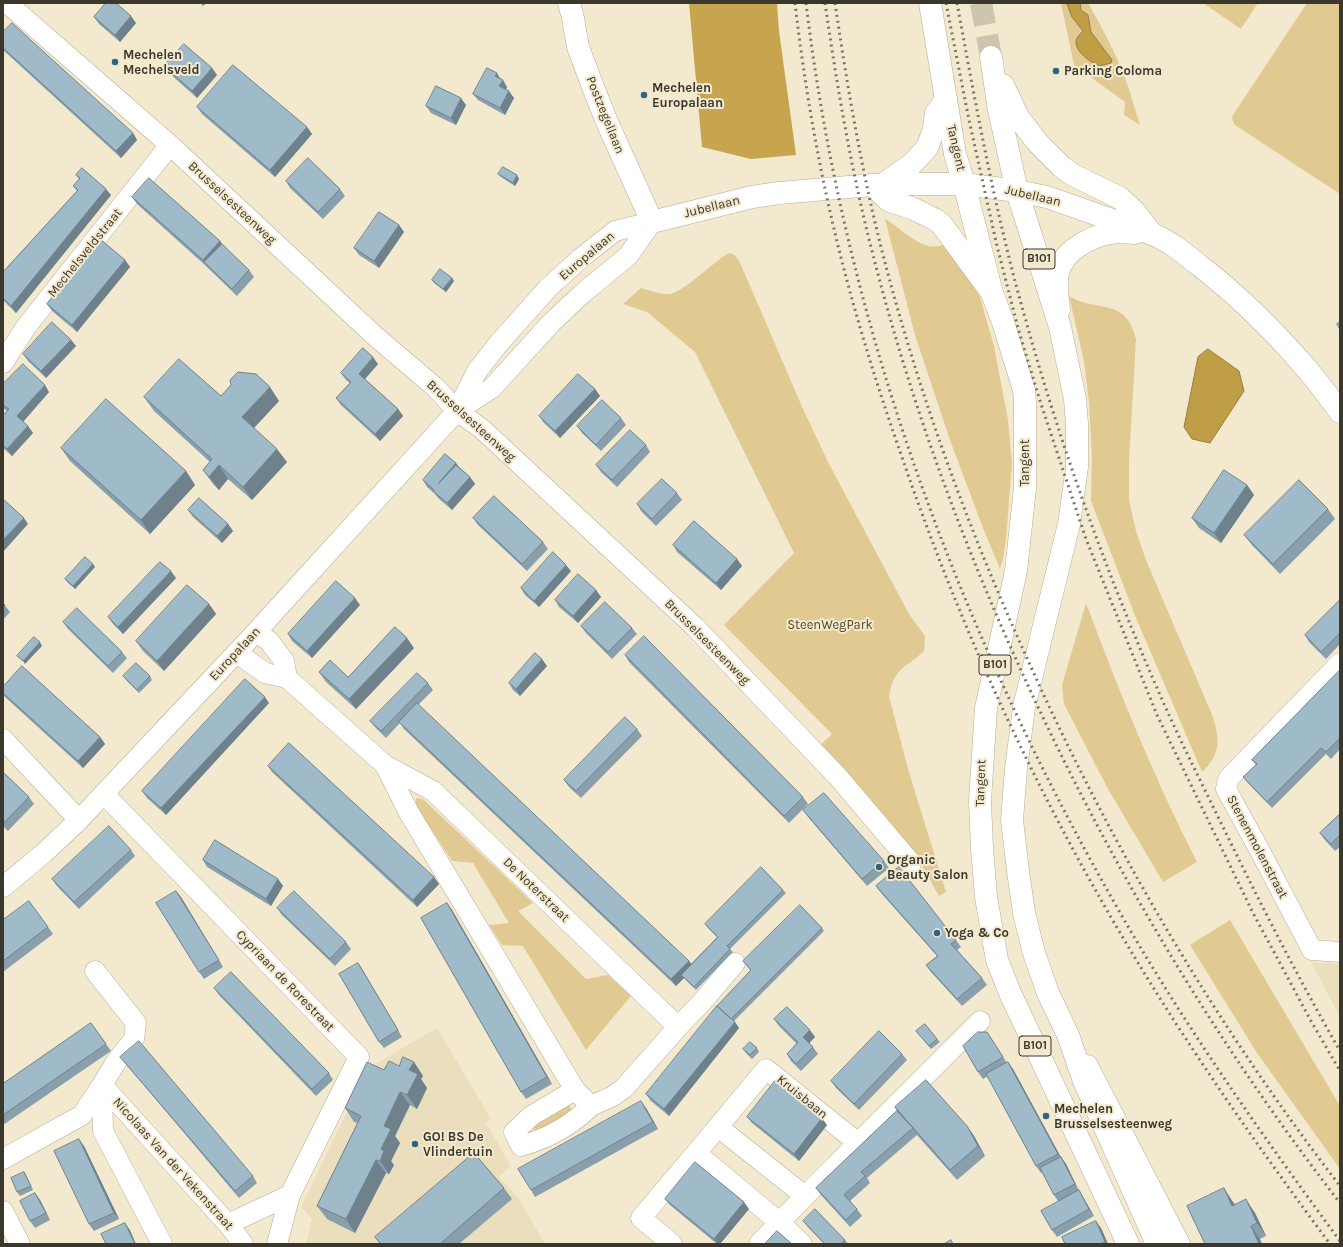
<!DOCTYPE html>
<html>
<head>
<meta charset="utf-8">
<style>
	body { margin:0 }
	#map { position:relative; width:1343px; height:1247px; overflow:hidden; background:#f3e9cf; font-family:Karla,sans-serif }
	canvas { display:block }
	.frame { position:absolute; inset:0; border:4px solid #3b372d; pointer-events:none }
</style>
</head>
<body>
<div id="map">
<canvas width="1343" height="1247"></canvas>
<div class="frame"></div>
</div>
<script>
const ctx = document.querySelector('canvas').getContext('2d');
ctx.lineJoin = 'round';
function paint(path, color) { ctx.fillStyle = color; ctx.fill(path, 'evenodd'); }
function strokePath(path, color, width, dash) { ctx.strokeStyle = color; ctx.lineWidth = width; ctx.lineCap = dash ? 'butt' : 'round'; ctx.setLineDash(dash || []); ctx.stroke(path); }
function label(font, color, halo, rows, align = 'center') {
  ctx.font = font + ' Karla,sans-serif'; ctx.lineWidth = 4; ctx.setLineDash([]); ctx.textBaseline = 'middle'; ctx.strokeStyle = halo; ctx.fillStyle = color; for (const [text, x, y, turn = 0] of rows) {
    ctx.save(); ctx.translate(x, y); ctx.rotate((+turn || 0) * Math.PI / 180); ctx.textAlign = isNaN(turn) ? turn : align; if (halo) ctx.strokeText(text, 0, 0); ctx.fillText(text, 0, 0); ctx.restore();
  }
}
paint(new Path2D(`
	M1311,962L1340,964V1017Z
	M437,1028L491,1119L486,1123L511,1166L499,1177L517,1196L545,1244H306L312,1219L301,1207L368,1068Z`), '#ebdebd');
paint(new Path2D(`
	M1061,3H1088C1102,27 1115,52 1125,78C1131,94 1135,110 1140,125L1124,115L1125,102L1074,65Z
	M1203,3H1258L1241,29Z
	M1307,3H1340V194L1235,125L1232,119L1233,115Z
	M885,219C902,228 927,258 947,242L961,259L979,294L994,346L1008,420L1012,463L1006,540L1003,559L1000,569L983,528L950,440L915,335Z
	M729,253C736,254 738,259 741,265L803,409L829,464L909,614L925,636L924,651C906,668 894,667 889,696L908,769L946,892L939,896L924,869L911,849L817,748L832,734L724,625L794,553L695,352L647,312L623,304L641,288C648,290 662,295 669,294C683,293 714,261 729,253Z
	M1069,296C1096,313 1126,296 1136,339L1129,461V500L1136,531L1146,560L1213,717C1220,740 1221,754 1202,772L1136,618L1091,501L1092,457L1089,403L1084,361Z
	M1086,603C1119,691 1154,778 1197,862L1163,882L1108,789L1064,704L1062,685Z
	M416,798L423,799L533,903L518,911L586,979L608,975L631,996L586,1050L523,946L502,945L489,925L509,923L473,863L452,861L416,806Z
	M1230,920L1340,1106V1169L1257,1053L1190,945Z
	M569,1105L573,1112L536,1132L533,1127L538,1118Z`), '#e1ca92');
paint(new Path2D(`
	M689,3H777L779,31L796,155L751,159L702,147Z`), '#c6a54e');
const water = new Path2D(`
	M1067,3H1080L1081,10L1088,15L1091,32L1112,60L1111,63L1099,66C1091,62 1076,53 1076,42C1076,38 1080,34 1083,31L1072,17Z
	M1208,349L1239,371L1244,391L1210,443L1192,439L1184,427L1198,357Z`);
paint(water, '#bf9e46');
strokePath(water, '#977f3e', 1);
strokePath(new Path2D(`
	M981,3L991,57`), '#cec5af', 22, [22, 11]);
const minor = new Path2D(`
	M7,3L170,145L375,336L436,388L457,411L482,429L695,627L839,778L911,863
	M3,363L26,327L170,145
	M458,409L477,371L499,343L549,287L581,258L615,231L652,222
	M256,632L269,641L284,661L287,678
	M237,653L265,673L287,678L385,765L433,791L678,1027L624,1088L613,1096L591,1106L575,1090L408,811L385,765
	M1340,663L1228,779L1226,789L1260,851L1312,950L1340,952
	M3,739L79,820
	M104,794L359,1057L290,1195L277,1244
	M3,887L44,853L79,820L256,632L457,411L492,388L552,322L583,293L628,256L652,222
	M95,971L136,1023L134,1039L116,1062L102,1085L103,1131L162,1244
	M678,1027L702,1002L735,963
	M575,1090L531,1116L514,1132L521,1146C549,1138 571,1126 591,1106
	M718,1127L805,1196
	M696,1153L766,1069L858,1143
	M3,1159L82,1115L102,1085L228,1224L243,1244
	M3,1211L20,1244
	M228,1224L290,1195
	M672,1244L641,1218L696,1153L779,1222L802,1244
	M759,1244L805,1196L980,1021`);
const major = new Path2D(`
	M569,3L573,18L578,47L593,87L607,122L652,222L752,197L779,193L884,184H964L1017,191L1047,197L1152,234C1170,241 1185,254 1200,266C1239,296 1274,331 1306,368C1318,382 1329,397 1340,412
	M884,184L912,164L927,148L934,129L936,113L946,100
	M872,185L888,200L914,209L936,220L942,225L992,293
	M1059,310C1058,299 1055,285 1058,273C1063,251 1089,237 1110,233C1118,231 1127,233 1135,233
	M1087,1066L1179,1244`);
const highway = new Path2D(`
	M930,3L955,154L964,184L992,293L1003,322L1024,390L1025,402V488L1016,571L986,708L980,801L982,849L986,897L997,960L1010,993L1128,1244
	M991,57L999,110L1017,191L1060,327L1075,399L1077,424V467L1069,524L1024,707L1016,769L1012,820L1018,871L1024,913L1034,953L1048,993L1068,1035L1084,1081L1157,1244
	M1003,85L1018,117L1037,142L1062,167L1073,175L1120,198L1135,212L1152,234`);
strokePath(minor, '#b7ad94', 21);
strokePath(major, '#b7ad94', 23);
strokePath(highway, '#b7ad94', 23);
strokePath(minor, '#fff', 20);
strokePath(major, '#fff', 22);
strokePath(highway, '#fff', 22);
strokePath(new Path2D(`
	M795,3C801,55 809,108 819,159C839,263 869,364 904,463C960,626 1032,783 1119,931C1183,1040 1255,1143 1330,1244
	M806,3C845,328 962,640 1126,923C1190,1033 1264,1138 1340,1241
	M825,3C837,86 851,169 872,251C907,390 956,526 1015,657C1102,851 1210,1035 1340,1203
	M835,3C847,85 861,167 881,247C916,385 964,518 1022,647C1107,839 1212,1020 1340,1186
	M946,3L969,120L997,246L1018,328L1041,404L1086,539L1157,715L1192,787L1253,913L1311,1021L1340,1071
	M957,3C977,112 997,222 1028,328C1064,456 1110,582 1164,704C1182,744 1201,782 1220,821C1258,899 1297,976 1340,1051`), '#7b7565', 3, [2, 4]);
paint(new Path2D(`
	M94,17L136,23L120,42L99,24Z
	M3,32L133,133L137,140L121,158L3,50Z
	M164,66L212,68L217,75L197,98L169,73Z
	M501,80L507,87L506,89L514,98L505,115L478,100L473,94Z
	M466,105L456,125L431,113L426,106Z
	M197,107L307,127L312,134L275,177L202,114Z
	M498,174L519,179L515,186L501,177Z
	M76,175L111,195L16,313L3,300V272L77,191L73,186L79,179Z
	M286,181L340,189L345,196L323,219L290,188Z
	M132,197L220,241L222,245L249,270L254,277L237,296L209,269L206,266L137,204Z
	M399,225L404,232L379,268L359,255L354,248Z
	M125,260L130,267L77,332L52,311L47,304Z
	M432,280L454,281L446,292L434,283Z
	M71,340L76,346L46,378L28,361L23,354Z
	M378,364L365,379L398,409L403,416L380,441L341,405L336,398L350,383L346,380L341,373Z
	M3,384L49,392L23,422L28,426L33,433L12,456L3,448V415L7,411L3,408Z
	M595,389L600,396L560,438L544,423L539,416Z
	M221,396L279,401L254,428L287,462L252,500L228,479L219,490L213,484L203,470L210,462L154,411L144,397Z
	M621,418L626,425L601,451L582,433L577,426Z
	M646,445L650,452L617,487L601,472L596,465Z
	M61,448L186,471L195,485L150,534L70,461Z
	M458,466L470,477L475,484L452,510L438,498L435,494L427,487L423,480Z
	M1247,485L1254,495L1221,543L1199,528L1192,518Z
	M677,493L682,500L656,526L641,511L637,504Z
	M1328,509L1335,519L1280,574L1252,545L1244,535Z
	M188,510L228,524L233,531L222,543L193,517Z
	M473,518L543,542L548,549L527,571L478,525Z
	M673,545L737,559L742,566L721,590L677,552Z
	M95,567L75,589L67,582L65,579Z
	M571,571L539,607L525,595L521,588Z
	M176,578L123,634L113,624L108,617Z
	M596,590L601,597L578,623L559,607L555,600Z
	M1340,600V644L1326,659L1309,642L1305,635Z
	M3,603L10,612L3,620Z
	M209,604L216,614L164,671L143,651L136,641Z
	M360,605L312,658L292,641L288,634Z
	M63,622L122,652L127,658L113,673L68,629Z
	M581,626L632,628L637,634L612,659L586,633Z
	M414,648L356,709L326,682L319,672L348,677Z
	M625,655L803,797L808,804L789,823L629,662Z
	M547,666L520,696L513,690L509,683Z
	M1340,670V749L1331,759L1326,754L1272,808L1248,783L1243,777L1256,765L1252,760Z
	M123,676H150L152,680L139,693L126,680Z
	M428,683L433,690L418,705L691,964L717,937L707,927L705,924L783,890L786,893L730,949L733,952L696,990L684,978L676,986L404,729L400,723L386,738L375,727L370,721Z
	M3,687L100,737L105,744L83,768L5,697L3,694Z
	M269,703L166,815L147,798L142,791Z
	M637,729L642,736L581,798L569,787L564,780Z
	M268,766L439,884L417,907L272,772Z
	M3,772L29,797L34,804L8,831L3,826Z
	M803,810L884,861L889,868L867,886L808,817Z
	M1340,814V847L1335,851L1324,839L1320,833Z
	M131,850L135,856L79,909L57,886L52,879Z
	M203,860L278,879L283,886L271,906L207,867Z
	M876,886L956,940L961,947L957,950L982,978L987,985L962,1006L931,972L926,965L937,956L881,893Z
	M181,897L223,967L204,979L199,972Z
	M447,903L452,910L552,1084L526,1099L521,1092Z
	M277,908L346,942L351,949L335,966L282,915Z
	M3,920L48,927L53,934L3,972Z
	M822,928L824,931L734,1021L739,1028L669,1116L651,1101L646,1094L751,971L743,961Z
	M358,963L362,969L402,1037L384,1048L379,1042Z
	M214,988L329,1073L333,1080L316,1096L219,995Z
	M774,1019L815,1037L809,1043L813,1047L818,1054L801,1071L791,1061L787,1054L797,1044L779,1026Z
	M91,1023L111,1051L3,1125V1084Z
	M916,1031L937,1039L940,1042L931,1049Z
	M991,1038L1007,1063L1013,1069L1061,1158L1066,1164L1079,1191L1083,1197L1094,1216L1057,1237L1052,1230L1058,1201L1054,1195L1042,1172L1041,1173L1036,1166L988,1076L983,1079L978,1072Z
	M757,1048L759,1052L752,1059L746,1053L743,1049Z
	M902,1054L907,1060L859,1110L836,1088L831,1081Z
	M120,1057L253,1176L257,1183L239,1198L125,1063Z
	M414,1062L423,1076L421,1079L427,1088L417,1109L410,1105L395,1136L400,1143L391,1161L394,1165L389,1174L386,1173L355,1233L327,1219L317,1206L358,1123L354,1122L345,1108L384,1070Z
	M895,1107L967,1126L974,1136L985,1156L957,1180L917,1135L867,1178L870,1183L850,1201L857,1209L862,1216L850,1227L821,1195L816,1188L897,1111Z
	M646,1108L658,1129L535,1197L531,1190Z
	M747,1117L827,1125L799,1161L752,1123Z
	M84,1146L119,1219L94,1231L89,1224Z
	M24,1172L26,1175L33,1190L20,1196L17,1192Z
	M504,1188L512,1199L459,1244H380L375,1237Z
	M665,1199L749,1209L720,1244H717L670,1205Z
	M40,1200L50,1220L35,1228L30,1221Z
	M1233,1202L1235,1204L1255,1213L1266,1236L1260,1239L1205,1244Z
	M803,1221L845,1240L848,1244H824L808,1227Z
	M1101,1228L1108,1244H1065Z`), '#89a0ac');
paint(new Path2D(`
	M201,3H206L203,6Z
	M131,16L136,23L120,42L115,35Z
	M212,68L217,75L197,98L192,91Z
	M497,73L501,80L495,76Z
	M503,80L507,87L504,93L499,86Z
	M509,91L514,98L505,115L500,108Z
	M461,98L466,105L456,125L451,118Z
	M307,127L312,134L275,177L270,170Z
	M133,133L137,140L121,158L116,151Z
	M517,175L519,179L515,186L513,183Z
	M106,189L111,195L16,313L11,306Z
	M399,225L404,232L379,268L374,261Z
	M220,241L225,248L206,264L203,260Z
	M125,260L130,267L77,332L72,325Z
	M452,278L454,281L446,292L443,289Z
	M71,340L76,346L46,378L41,371Z
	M373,357L378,364L364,380L359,374Z
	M45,385L49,392L22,423L17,416Z
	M270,387L279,401L252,430L242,417Z
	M595,389L600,396L560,438L555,431Z
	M398,409L403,416L380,441L375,434Z
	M28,426L33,433L12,456L7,449Z
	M277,449L287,462L252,500L243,487Z
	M456,463L461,470L438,484Z
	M219,465L228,479L219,490L209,477Z
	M186,471L195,485L150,534L141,520Z
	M470,477L475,484L452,510L447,503Z
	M1247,485L1254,495L1221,543L1214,533Z
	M24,518L28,524L3,552V540Z
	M228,524L233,531L222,543L217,536Z
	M737,559L742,566L721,590L716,583Z
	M93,564L95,567L75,589L73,586Z
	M566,565L571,571L539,607L534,601Z
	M171,571L176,578L123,634L118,627Z
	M596,590L601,597L578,623L573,616Z
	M355,598L360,605L312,658L307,651Z
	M209,604L216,614L164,671L157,661Z
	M407,638L414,648L356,709L349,699Z
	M40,642L42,646L25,664L23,661Z
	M542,659L547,666L520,696L516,689Z
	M265,697L269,703L166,815L161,808Z
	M100,737L105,744L83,768L78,761Z
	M434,877L439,884L417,907L413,900Z
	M278,879L283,886L271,906L266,899Z
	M176,891L181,897L223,967L219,960Z
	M447,903L452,910L552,1084L547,1077Z
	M689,961L694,967L681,975L684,978L676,986L671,979Z
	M358,963L362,969L402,1037L398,1030Z
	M735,1022L739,1028L669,1116L664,1109Z
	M810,1030L815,1037L808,1044L803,1037Z
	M414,1062L423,1076L421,1079L427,1088L417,1109L407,1095L409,1070Z
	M1008,1062L1013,1069L1063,1161L1058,1154Z
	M400,1092L410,1105L395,1136L400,1143L391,1161L394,1165L389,1174L380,1161L384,1126Z
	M641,1101L646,1108L658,1129L653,1122Z
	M822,1118L827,1125L799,1161L794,1154Z
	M967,1126L974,1136L985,1156L978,1146Z
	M79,1139L84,1146L119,1219L114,1213Z
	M1061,1157L1066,1164L1079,1191L1075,1184Z
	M376,1160L386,1173L355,1233L346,1219Z
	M1224,1188L1233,1202L1242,1219L1232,1206Z
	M1079,1190L1083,1197L1094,1216L1089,1209Z
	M35,1193L40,1200L50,1220L46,1213Z
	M1246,1199L1255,1213L1266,1236L1257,1223Z
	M744,1202L749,1209L720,1244H718L714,1239Z
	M1096,1221L1101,1228L1108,1244H1107L1105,1242Z
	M125,1223L130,1230L136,1244H135Z
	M1251,1226L1260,1239L1262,1244H1259Z`), '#6f828c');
const building = new Path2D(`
	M106,3H116L131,16L115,35L94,17Z
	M12,23L133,133L116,151L3,48V32Z
	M184,44L212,68L192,91L164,66Z
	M233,65L307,127L270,170L197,107Z
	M487,68L497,73L495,76L503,80L499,86L509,91L500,108L473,94Z
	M436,86L461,98L451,118L426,106Z
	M308,158L340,189L318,212L286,181Z
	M503,167L517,175L513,183L498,174Z
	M82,168L106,189L11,306L3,298V272L78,190L73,186L80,178L76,175Z
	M149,178L220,241L203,260L132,197Z
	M379,212L399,225L374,261L354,248Z
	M100,239L125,260L72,325L47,304Z
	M222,244L249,270L232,289L204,262Z
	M440,269L452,278L443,289L432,280Z
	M52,322L71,340L41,371L23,354Z
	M1340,322V330L1337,324Z
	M363,348L373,357L359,374L398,409L375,434L336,398L351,382L341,373Z
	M179,359L221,396L231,385L230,380L238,372L256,374L270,387L242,417L277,449L243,487L219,465L209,477L203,470L212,459L144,397Z
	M23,364L45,385L17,416L28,426L7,449L3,445V415L9,409L3,405V384Z
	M578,374L595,389L555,431L539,416Z
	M106,399L186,471L141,520L61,448Z
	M602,400L621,418L596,445L577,426Z
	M630,430L646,445L612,480L596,465Z
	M445,454L456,463L438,484L456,465L470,477L447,503L433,491L434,490L423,480Z
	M1224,470L1247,485L1214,533L1192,518Z
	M662,479L677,493L652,519L637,504Z
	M1299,480L1328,509L1273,564L1244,535Z
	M494,496L543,542L522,564L473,518Z
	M199,498L228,524L217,536L188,510Z
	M3,499L24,518L3,540Z
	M694,521L737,559L716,583L673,545Z
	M553,552L566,565L534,601L521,588Z
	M85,557L93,564L73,586L65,579Z
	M160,562L171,571L118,627L108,617Z
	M578,574L596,590L573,616L555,600Z
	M336,581L355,598L307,651L288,634Z
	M187,585L209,604L157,661L136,641Z
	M1340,600V633L1321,652L1305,635Z
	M605,602L632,628L608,652L581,626Z
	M3,603L5,605L3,608Z
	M77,608L122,652L108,666L63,622Z
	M395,627L407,638L349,699L319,672L330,660L348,677Z
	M644,636L803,797L784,816L625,655Z
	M34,637L40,642L23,661L17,656Z
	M535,653L542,659L516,689L509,683Z
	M136,663L150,676L137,690L123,676Z
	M22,666L100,737L78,761L3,693V687Z
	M1340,670V738L1326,752L1321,748L1267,802L1243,777L1257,764L1252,760Z
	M417,673L428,683L381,731L370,721Z
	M245,679L265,697L161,808L142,791Z
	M417,703L689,961L671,979L399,722Z
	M625,717L637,729L576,791L564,780Z
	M289,743L434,877L413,900L268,766Z
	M3,772L29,797L3,824Z
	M824,793L884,861L862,879L803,810Z
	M1340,814V835L1331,844L1320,833Z
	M109,826L131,850L74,902L52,879Z
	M215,840L278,879L266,899L203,860Z
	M761,867L783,890L727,946L730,949L694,987L681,975L718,937L705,924Z
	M899,867L956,940L951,944L982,978L957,999L926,965L938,956L876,886Z
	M176,891L219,960L199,972L156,903Z
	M294,891L346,942L330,959L277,908Z
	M29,901L48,927L3,961V920Z
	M447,903L547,1077L521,1092L421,918Z
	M800,905L822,928L731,1019L717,1006L716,1007L751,970L743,961Z
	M358,963L398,1030L379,1042L339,974Z
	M231,972L329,1073L312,1089L214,988Z
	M717,1006L735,1022L664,1109L646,1094Z
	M787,1007L810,1030L803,1037L813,1047L796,1064L787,1054L798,1042L774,1019Z
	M91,1023L106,1044L3,1115V1084Z
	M925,1024L937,1039L929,1046L916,1031Z
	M879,1031L902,1054L854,1104L831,1081Z
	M978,1032H987L1003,1057L978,1072L963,1046Z
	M139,1041L253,1176L235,1191L120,1057Z
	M750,1042L757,1048L750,1055L743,1049Z
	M403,1057L414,1062L409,1070L418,1074L407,1095L400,1092L384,1126L391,1129L381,1149L384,1151L380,1161L376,1160L346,1219L317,1206L361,1116L345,1108L367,1062L384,1070L389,1061L399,1066Z
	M1008,1062L1058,1154L1036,1166L986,1074Z
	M926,1080L967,1126L978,1146L950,1170L895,1107Z
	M775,1081L822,1118L794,1154L747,1117Z
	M641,1101L653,1122L531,1190L518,1169Z
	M897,1111L913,1128L861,1172L865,1176L844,1195L857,1209L846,1220L816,1188Z
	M79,1139L114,1213L89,1224L54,1151Z
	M474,1153L504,1188L440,1244H381L375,1237Z
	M1061,1157L1075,1184L1054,1195L1040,1168Z
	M695,1162L744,1202L714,1239L665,1199Z
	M24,1172L31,1186L17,1192L11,1178Z
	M1224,1188L1232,1206L1246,1199L1257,1223L1251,1226L1259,1244H1205L1187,1206Z
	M1079,1190L1089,1209L1052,1230L1041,1211Z
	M35,1193L46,1213L30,1221L20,1201Z
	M815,1209L845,1240L841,1244H825L803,1221Z
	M1096,1221L1105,1242L1100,1244H1065L1062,1237Z
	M125,1223L135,1244H106L101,1234Z
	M777,1231L792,1244H765Z
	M951,1240L953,1244H944Z`);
paint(building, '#9fbac8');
strokePath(building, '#6f828c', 1);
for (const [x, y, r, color] of [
	[115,62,4,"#2d647f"],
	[1056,71,4,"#2d647f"],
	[644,95,4,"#2d647f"],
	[879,867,4,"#2d647f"],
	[937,933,4,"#2d647f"],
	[1046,1116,4,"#2d647f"],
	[415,1144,4,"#2d647f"]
]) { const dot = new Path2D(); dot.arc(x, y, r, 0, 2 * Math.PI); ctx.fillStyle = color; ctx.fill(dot); strokePath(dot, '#f3e9cf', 1.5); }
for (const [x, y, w] of [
	[1039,259,32],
	[995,665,32],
	[1035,1046,32]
]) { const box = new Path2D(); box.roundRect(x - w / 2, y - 10, w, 20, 3); ctx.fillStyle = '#f3e9cf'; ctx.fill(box); strokePath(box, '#3b372d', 1); }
label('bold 12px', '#3b372d', null, [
	["B101",1039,259],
	["B101",995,665],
	["B101",1035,1046]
]);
label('bold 13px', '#3b372d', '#f3e9cf', [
	["Mechelen",123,55],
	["Mechelsveld",123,70],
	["Parking Coloma",1064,71],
	["Mechelen",652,88],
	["Europalaan",652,103],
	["Organic",887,860],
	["Beauty Salon",887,875],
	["Yoga & Co",945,933],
	["Mechelen",1054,1109],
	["Brusselsesteenweg",1054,1124],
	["GO! BS De",423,1137],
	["Vlindertuin",423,1152]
], 'left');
label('13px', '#3b372d', '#f3e9cf', [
	["Postzegellaan",605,115,68],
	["Tangent",956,148,77],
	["Jubellaan",1033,196,13],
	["Brusselsesteenweg",232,203,43],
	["Jubellaan",712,207,-14],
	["Mechelsveldstraat",85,253,-51],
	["Europalaan",587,256,-40],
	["Brusselsesteenweg",471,421,42],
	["Tangent",1025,463,-90],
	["Brusselsesteenweg",707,642,45],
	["Europalaan",235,654,-47],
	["Tangent",981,783,-88],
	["Stenenmolenstraat",1257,847,62],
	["De Noterstraat",536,890,44],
	["Cypriaan de Rorestraat",285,981,46],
	["Kruisbaan",802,1097,39],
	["Nicolaas Van der Vekenstraat",173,1164,48]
]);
label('13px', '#554722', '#f3e9cf', [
	["SteenWegPark",830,625]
]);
</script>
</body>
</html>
